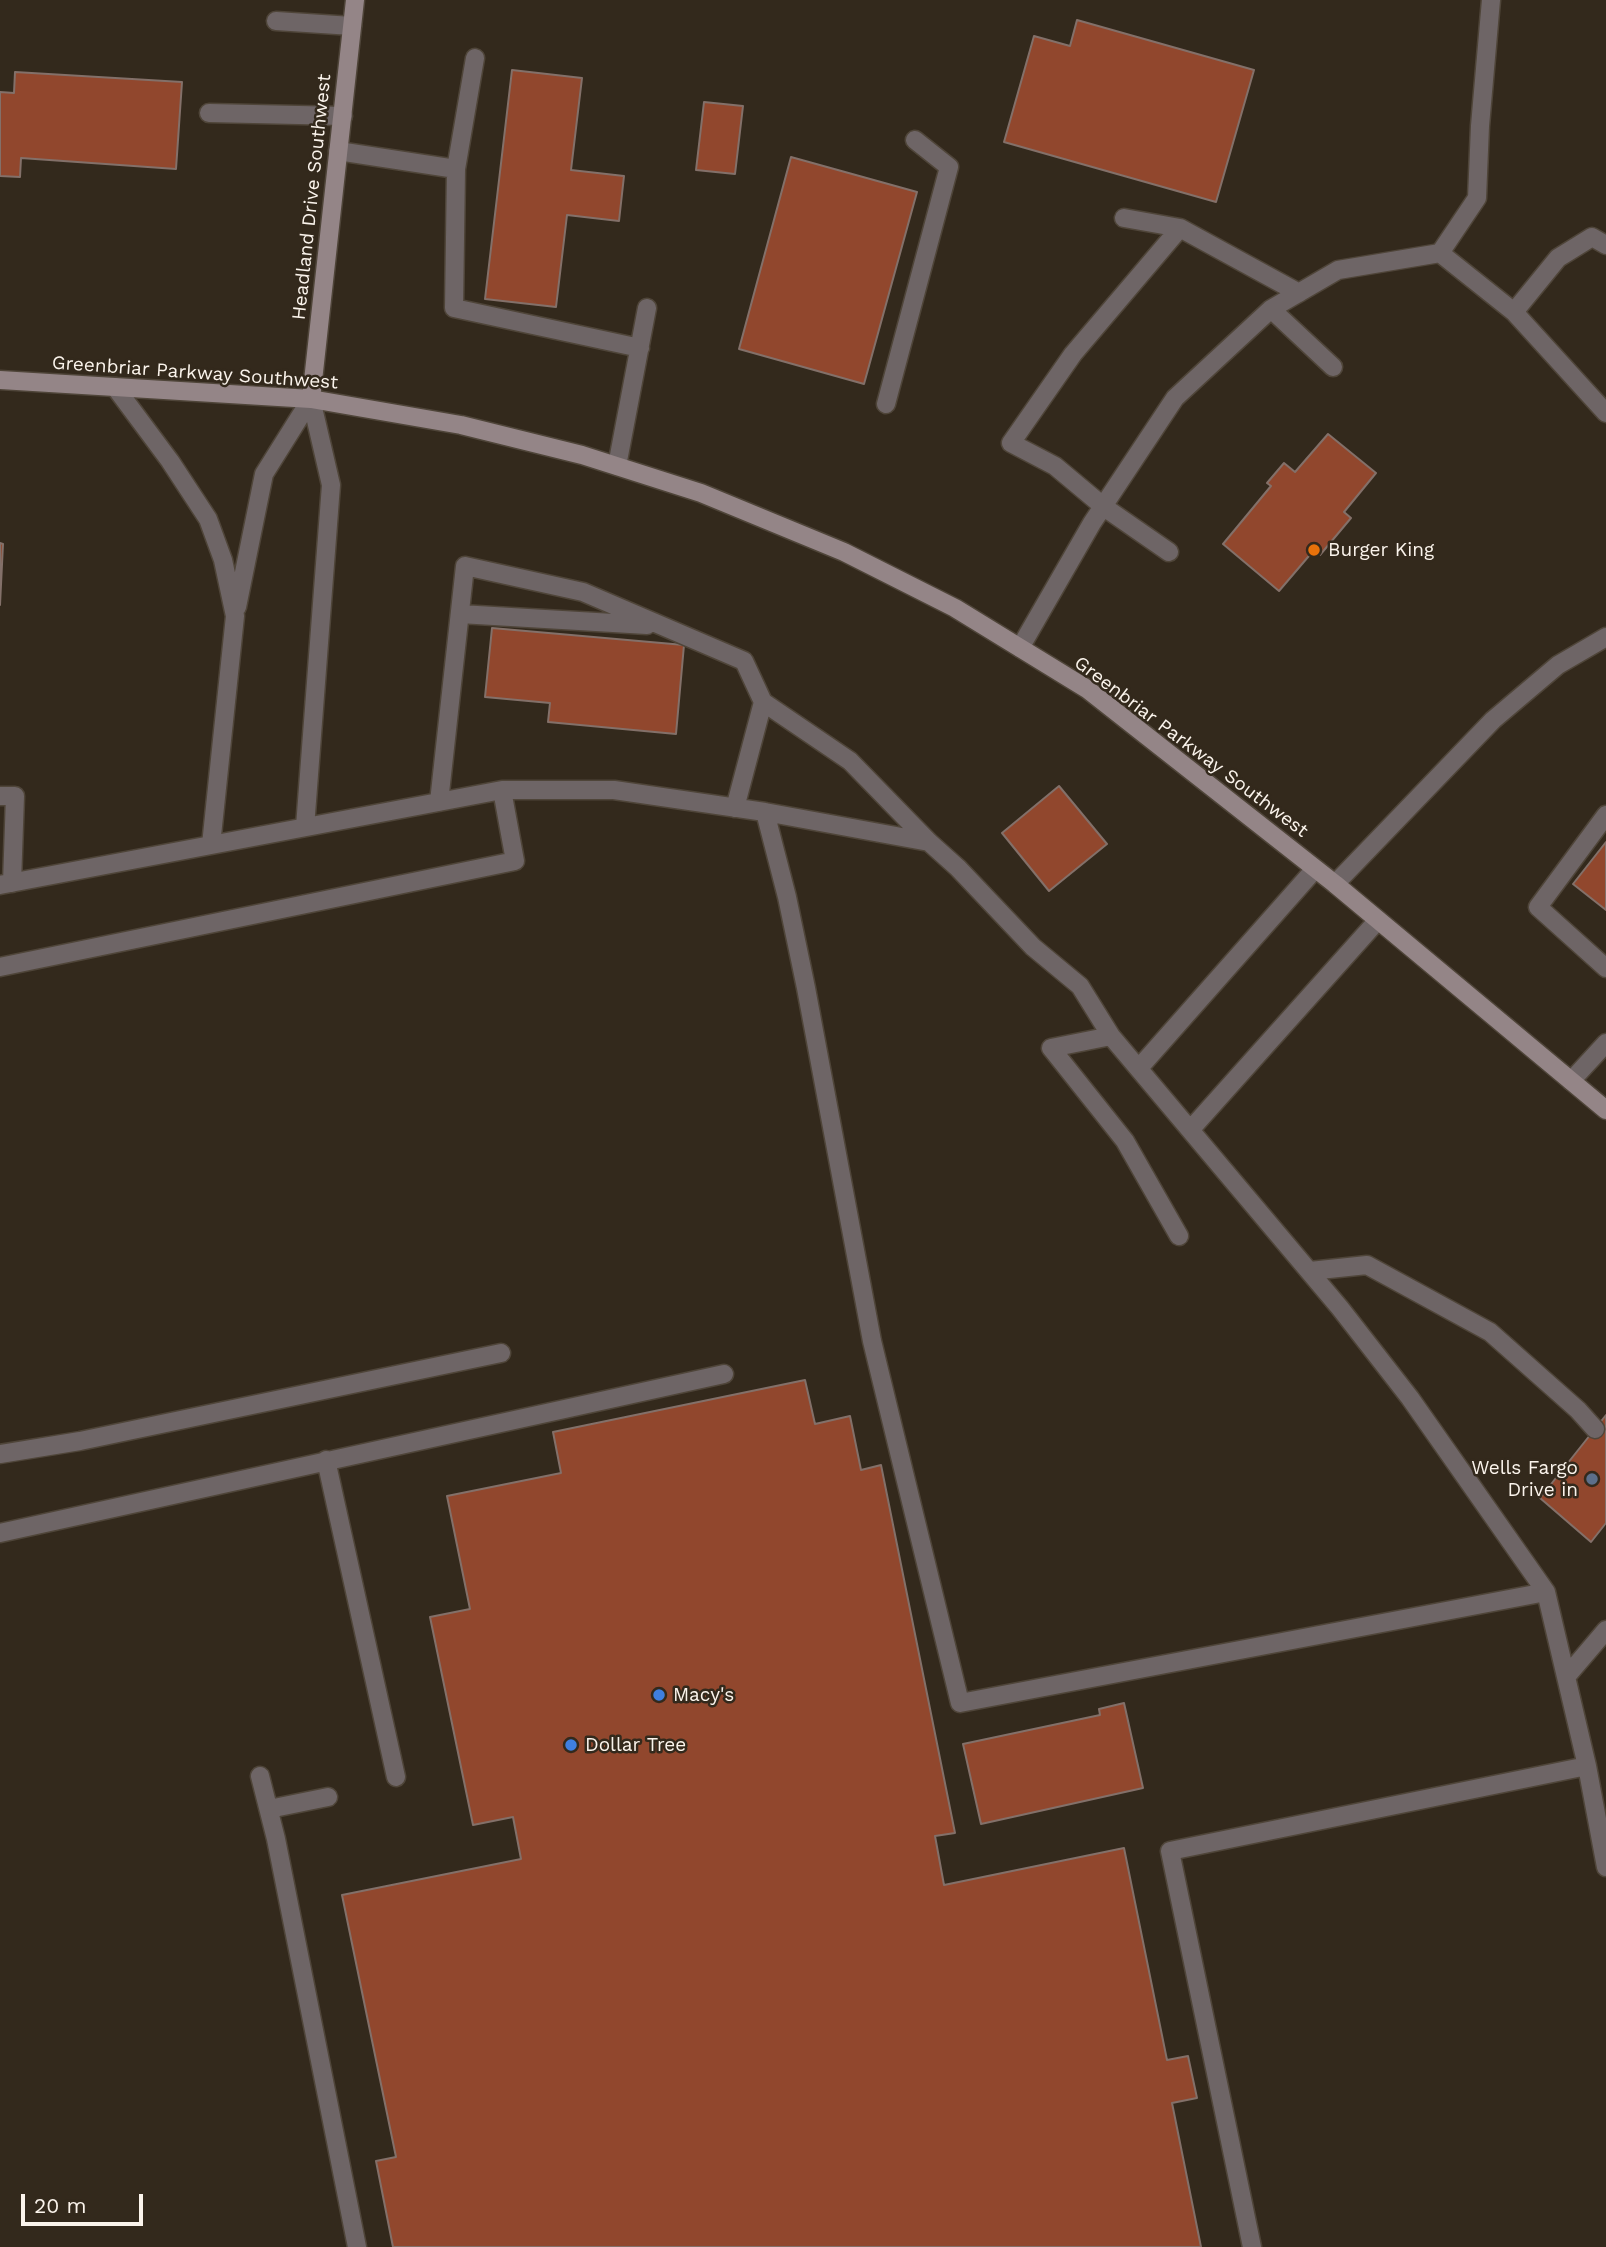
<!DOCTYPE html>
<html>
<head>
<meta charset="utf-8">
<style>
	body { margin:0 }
	#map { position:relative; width:1606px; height:2247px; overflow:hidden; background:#33291c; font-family:"Work Sans",sans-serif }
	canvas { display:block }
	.scale { position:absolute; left:21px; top:2194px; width:122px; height:32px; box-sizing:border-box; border:4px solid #fbf4ec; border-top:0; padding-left:9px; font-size:21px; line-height:24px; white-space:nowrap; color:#fbf4ec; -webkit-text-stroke:5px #33291c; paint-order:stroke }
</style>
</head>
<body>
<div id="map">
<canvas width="1606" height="2247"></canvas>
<div class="scale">20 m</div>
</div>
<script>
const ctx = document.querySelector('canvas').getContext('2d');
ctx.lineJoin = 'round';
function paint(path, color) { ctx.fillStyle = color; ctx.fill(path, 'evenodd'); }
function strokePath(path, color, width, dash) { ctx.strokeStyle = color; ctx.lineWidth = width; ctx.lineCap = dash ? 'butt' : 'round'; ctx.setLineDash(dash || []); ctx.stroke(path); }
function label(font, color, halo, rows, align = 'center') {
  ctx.font = font + ' "Work Sans",sans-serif'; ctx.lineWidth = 5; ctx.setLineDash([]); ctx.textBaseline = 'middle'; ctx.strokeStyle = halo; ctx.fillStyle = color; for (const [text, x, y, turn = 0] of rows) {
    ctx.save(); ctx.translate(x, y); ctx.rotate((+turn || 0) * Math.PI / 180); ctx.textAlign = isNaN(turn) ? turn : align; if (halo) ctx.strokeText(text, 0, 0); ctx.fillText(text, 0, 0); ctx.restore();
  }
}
const building = new Path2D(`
	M1077,20L1254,70L1216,202L1004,142L1034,36L1070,46Z
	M512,70L582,78L571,170L624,176L619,221L567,215L556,307L485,299Z
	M15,72L182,82L176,169L21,158L20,177L0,176V92L14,93Z
	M704,102L743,106L735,174L696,170Z
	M791,157L917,192L864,384L739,349Z
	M1328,434L1376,473L1344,512L1351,518L1320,555L1314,550L1279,591L1223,544L1271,486L1267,483L1284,463L1295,472Z
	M0,543L3,544L0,605Z
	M492,628L684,645L676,734L548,722L550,703L485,697Z
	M1059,786L1107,844L1049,891L1002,833Z
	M1606,842V910L1573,884Z
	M805,1380L815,1424L850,1416L861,1470L881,1465L955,1833L935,1836L944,1885L1124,1848L1167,2060L1188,2056L1197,2098L1172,2103L1201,2247H393L376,2161L396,2157L342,1895L521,1859L513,1817L473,1825L430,1617L470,1609L447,1496L561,1473L553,1432Z
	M1606,1415V1523L1591,1542L1540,1498Z
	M1124,1703L1143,1788L981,1824L963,1744L1100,1715L1099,1709Z`);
paint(building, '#91472d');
strokePath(building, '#837069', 2);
const lane = new Path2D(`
	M276,21L352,26
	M475,58L456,169L454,308L640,348
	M209,113L343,116
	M338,151L456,169
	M1124,218L1180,228L1299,293
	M1440,253L1514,312L1606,413
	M1271,309L1333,367
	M1514,312L1558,258L1592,237L1606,245
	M115,387L170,461L208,519L223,560L235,616L211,845
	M886,404L949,167L915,140
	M617,466L647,308
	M1169,552L1104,507L1055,466L1011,443L1073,354L1180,228
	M237,607L264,474L311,399
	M460,614L647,625
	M1020,648L1092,523L1175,398L1271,309L1338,270L1440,253L1477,198L1480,126L1491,0
	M0,796H15L12,883
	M439,802L465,566L583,592L744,661L763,702L850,761L929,842L958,868L1033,947L1080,986L1111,1036L1340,1308L1410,1398L1546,1592L1587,1766L1606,1867
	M735,808L763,702
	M765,812L787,897L806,988L872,1341L960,1703L1546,1592
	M1606,815L1538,907L1606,968
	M305,827L331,485L311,399
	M0,885L502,790H614L765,812L929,842
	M0,967L515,861L502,790
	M1111,1036L1051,1048L1125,1141L1179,1236
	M1139,1068L1315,869
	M1571,1081L1606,1043
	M1191,1129L1378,920
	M1310,1271L1367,1265L1490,1332L1578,1410L1595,1429
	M0,1454L80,1441L501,1353
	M326,1460L396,1777
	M0,1533L724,1374
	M1566,1677L1606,1630
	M260,1776L276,1839L357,2247
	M269,1809L328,1797
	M1252,2247L1170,1851L1587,1766`);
const street = new Path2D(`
	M1335,884L1493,720L1558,665L1606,637`);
const secondary = new Path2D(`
	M0,380L311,399L461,425L582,455L701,493L844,552L955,608L1087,689L1335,884L1606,1110
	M311,399L355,0`);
strokePath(lane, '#4f4539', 21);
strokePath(street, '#4f4539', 21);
strokePath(secondary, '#4f4539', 21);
strokePath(lane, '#6e6566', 18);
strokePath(street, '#6e6566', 18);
strokePath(secondary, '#948587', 18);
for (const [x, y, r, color] of [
	[1314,550,7,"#e8710a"],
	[1592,1479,7,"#5c6f8a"],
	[659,1695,7,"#3f7fe0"],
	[571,1745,7,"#3f7fe0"]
]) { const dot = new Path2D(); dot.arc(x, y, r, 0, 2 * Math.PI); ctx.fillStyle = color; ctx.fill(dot); strokePath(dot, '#33291c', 2.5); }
label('19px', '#fbf4ec', '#33291c', [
	["Headland Drive Southwest",312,197,-84],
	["Greenbriar Parkway Southwest",195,373,4],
	["Greenbriar Parkway Southwest",1191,747,37]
]);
label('19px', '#fbf4ec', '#33291c', [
	["Burger King",1328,550],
	["Wells Fargo",1578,1468,"right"],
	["Drive in",1578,1490,"right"],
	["Macy's",673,1695],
	["Dollar Tree",585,1745]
], 'left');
</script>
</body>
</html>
